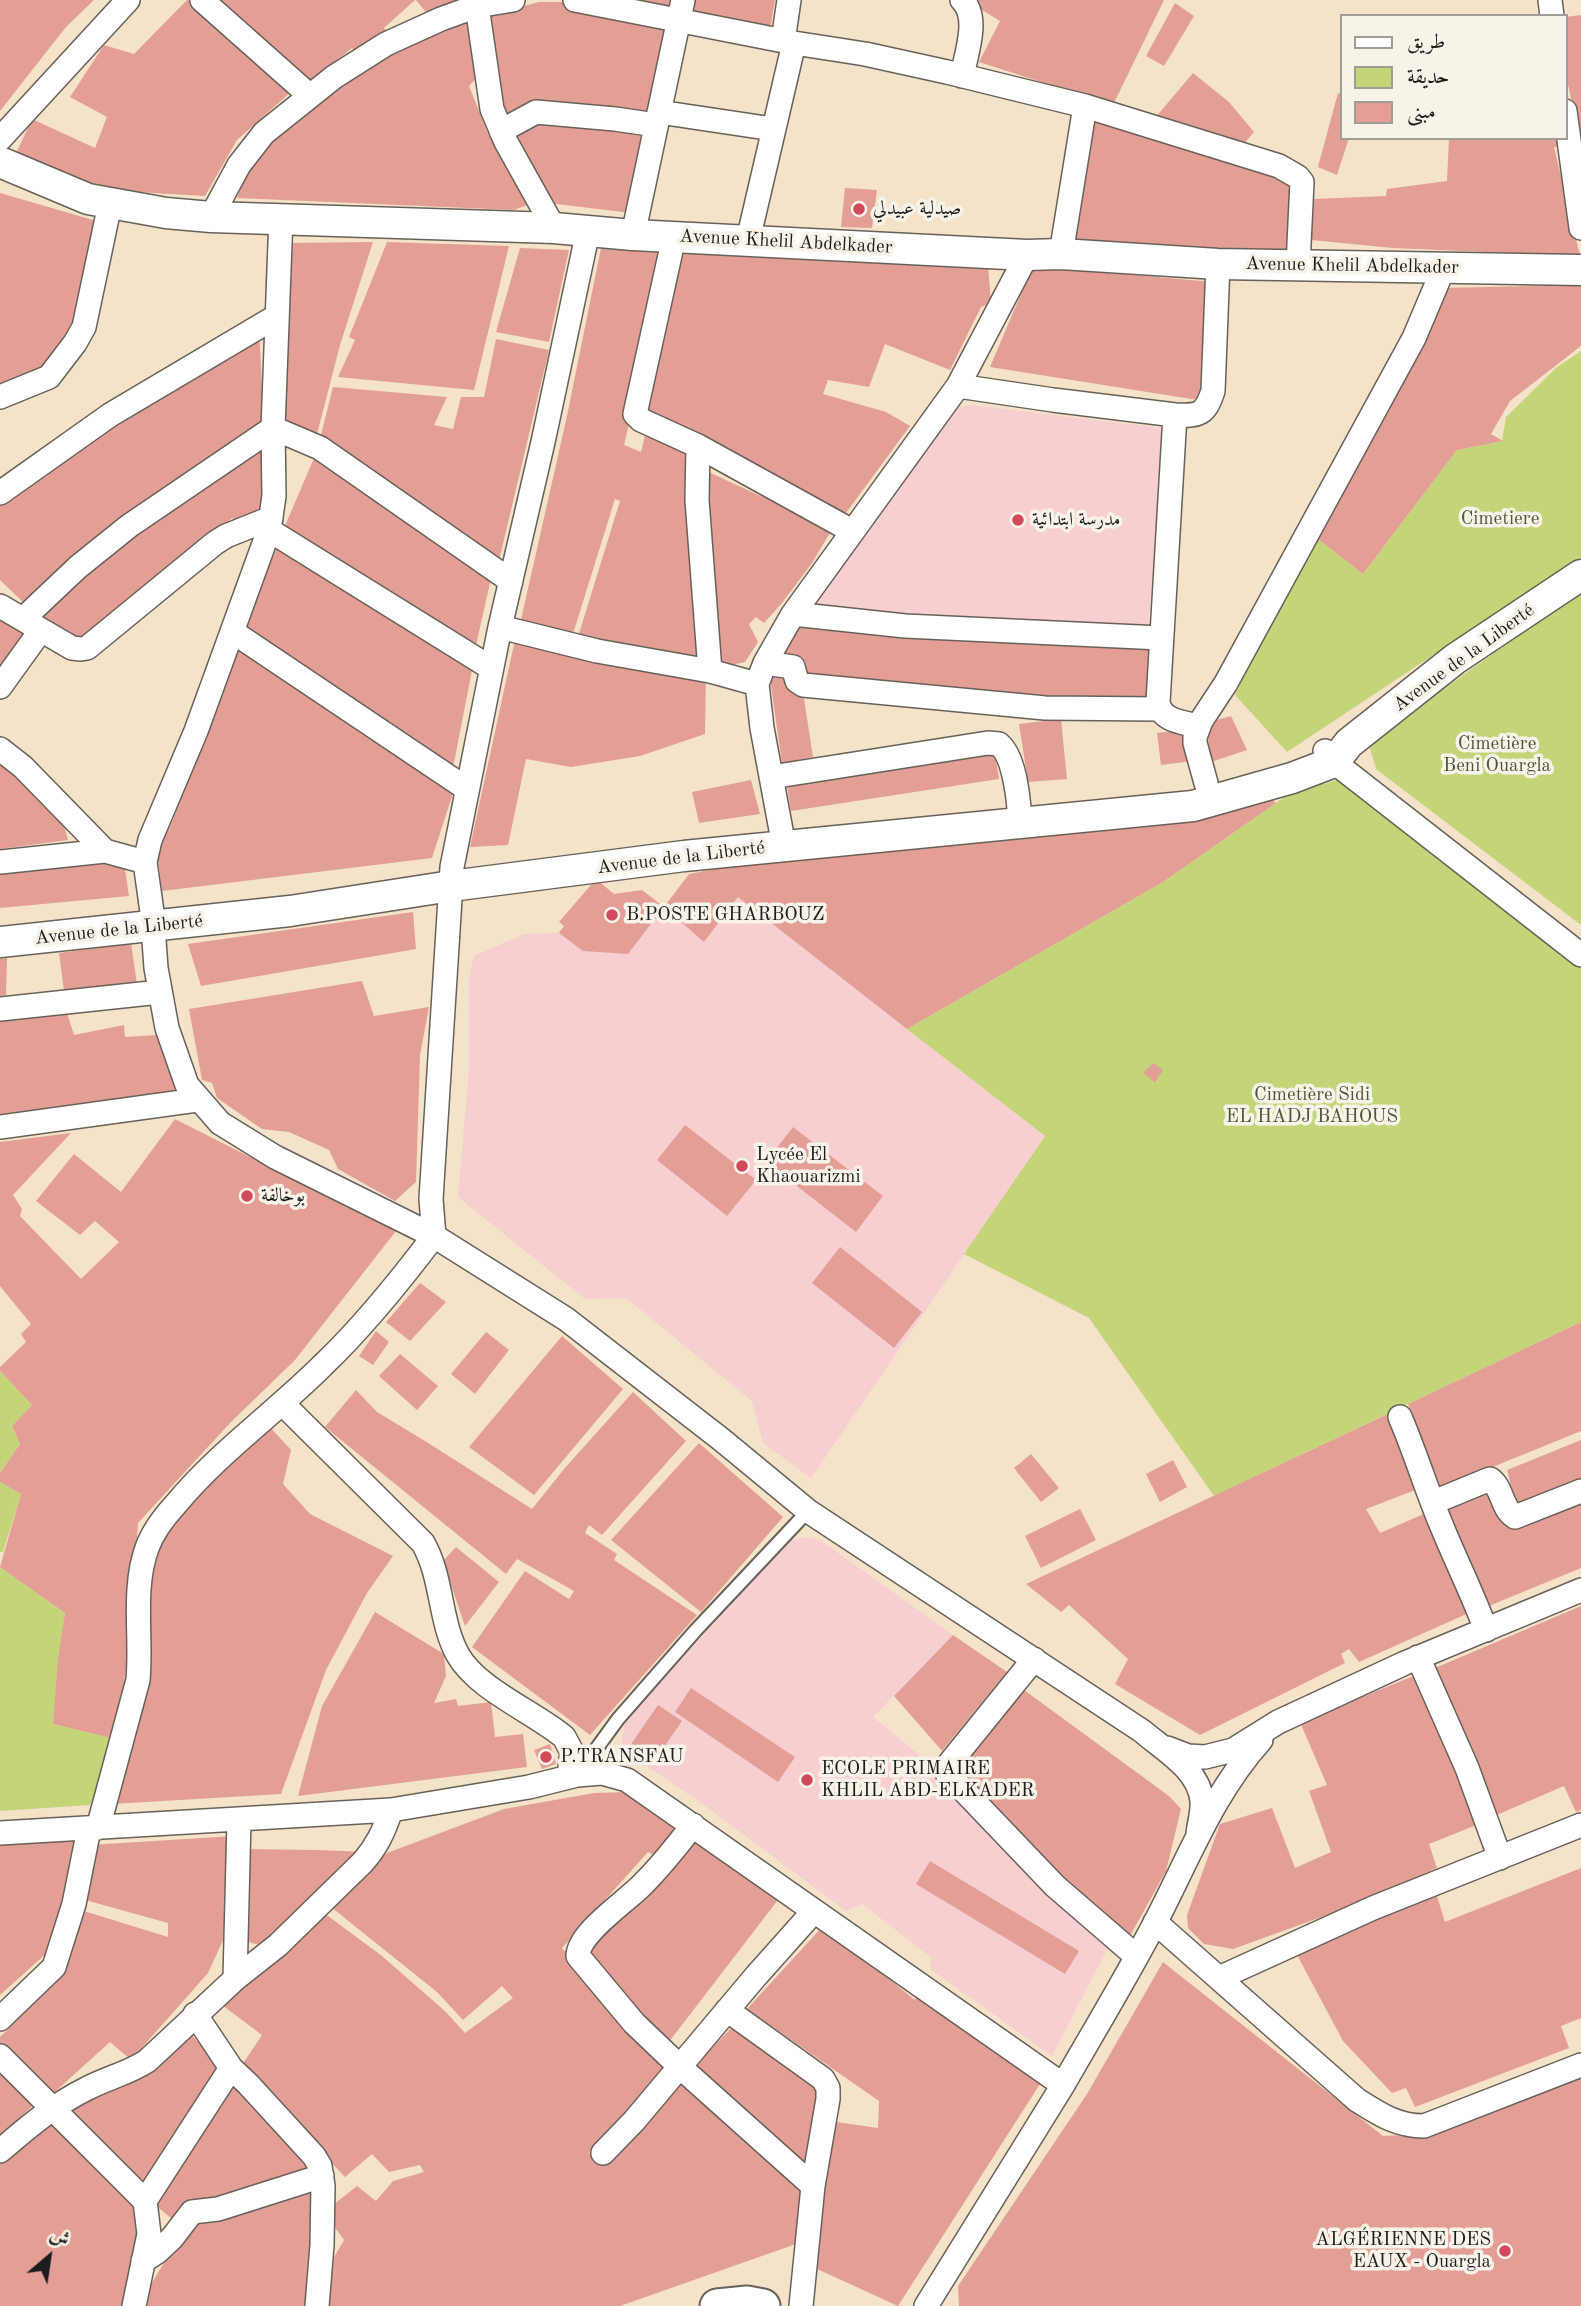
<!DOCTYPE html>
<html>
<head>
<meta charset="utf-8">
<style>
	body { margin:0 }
	#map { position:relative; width:1581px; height:2306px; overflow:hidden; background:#f4e2c9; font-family:"Old Standard TT",Amiri,serif }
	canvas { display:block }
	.legend { position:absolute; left:1340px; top:14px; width:228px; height:126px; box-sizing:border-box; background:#f7f3e8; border:2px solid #9f9d96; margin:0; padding:9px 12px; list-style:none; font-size:21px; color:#1c1c1c }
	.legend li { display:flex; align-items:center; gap:14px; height:35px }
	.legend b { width:35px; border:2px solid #9f9d96 }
	.north { position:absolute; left:14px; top:2222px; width:70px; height:70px; -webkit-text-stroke:5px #f7f3e8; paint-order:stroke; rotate:29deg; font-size:19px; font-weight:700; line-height:28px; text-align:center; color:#1c1c1c }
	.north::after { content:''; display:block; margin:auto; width:24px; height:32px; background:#1c1c1c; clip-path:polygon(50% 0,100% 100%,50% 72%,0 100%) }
</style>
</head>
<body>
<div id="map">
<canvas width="1581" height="2306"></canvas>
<ul class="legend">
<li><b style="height:9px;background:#fff"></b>طريق</li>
<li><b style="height:19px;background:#c3d578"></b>حديقة</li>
<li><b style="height:19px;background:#e39f96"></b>مبنى</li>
</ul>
<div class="north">ش</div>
</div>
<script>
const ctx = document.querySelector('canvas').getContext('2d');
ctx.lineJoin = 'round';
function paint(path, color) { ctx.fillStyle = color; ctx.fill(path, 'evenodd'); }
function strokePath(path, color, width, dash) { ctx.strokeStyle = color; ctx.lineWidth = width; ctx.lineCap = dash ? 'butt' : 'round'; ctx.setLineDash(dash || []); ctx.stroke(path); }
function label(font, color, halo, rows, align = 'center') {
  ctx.font = font + ' "Old Standard TT",Amiri,serif'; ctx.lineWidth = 7; ctx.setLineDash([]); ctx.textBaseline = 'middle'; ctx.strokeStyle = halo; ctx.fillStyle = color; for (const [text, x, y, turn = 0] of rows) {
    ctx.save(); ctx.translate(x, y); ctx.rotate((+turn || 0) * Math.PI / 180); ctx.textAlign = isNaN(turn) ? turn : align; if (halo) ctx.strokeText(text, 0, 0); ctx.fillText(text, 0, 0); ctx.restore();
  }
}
paint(new Path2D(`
	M970,405L1171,429L1147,630L810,611L957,408Z
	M738,897L1045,1136L811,1478L763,1443L752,1401L626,1298L585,1299L458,1197L469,1069V977L474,956L524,934L559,933L664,907L704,941Z
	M804,1537L820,1540L953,1635L873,1717L970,1797L1113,1938L1052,2056L930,1969L931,1957L862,1904L846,1911L703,1804L627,1753L622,1742L624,1722L789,1541Z`), '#f7cfd0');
paint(new Path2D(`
	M1581,351V557L1287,752L1235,695L1313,535L1363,574L1457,450L1502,441L1506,417L1557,367Z
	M1581,592V925L1376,769L1368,742Z
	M1341,779L1581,960V1322L1214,1496L1089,1318L964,1254L1045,1136L907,1029L1163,882L1303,784H1324Z
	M0,1371L32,1405L12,1426L20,1444L0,1473Z
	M0,1482L21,1494L3,1552H0Z
	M0,1567L65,1613L53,1724L115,1739L90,1805L0,1811Z`), '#c3d578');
paint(new Path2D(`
	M0,0H94L66,27L0,111Z
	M187,0H193L292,91L237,140L205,196L102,190L12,162L32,119L95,148L107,117L70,97L104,45L134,54Z
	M218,0H415L384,28L388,33L359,55L352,48L308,83Z
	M416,0H455L456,3L429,16Z
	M630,0H676L674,13Z
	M690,0H775L769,35L686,16Z
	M966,0H1164L1113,105L979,62L1000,21Z
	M539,2H588L669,27L653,113L502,121L486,16Z
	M1175,3L1194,16L1164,66L1146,56Z
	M1581,15V141H1580L1565,70V17Z
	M469,23L479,75L469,86L489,136L535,202L514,210L237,198L254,154L319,105L342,82L393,53L436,32Z
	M1193,73L1229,102L1254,132L1242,146L1155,118Z
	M1338,93L1341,94V138H1349L1337,175L1318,167Z
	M533,115L646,129L631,213L548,203L508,140Z
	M1093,119L1296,181L1285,254L1069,246Z
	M1449,138H1563L1564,147H1554L1580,256L1393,248L1311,240L1313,199L1386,196L1387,189L1447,181Z
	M845,188L877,190L872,228L841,227Z
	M0,193L100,222L68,348L48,372L0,392Z
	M373,242L340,345L317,434L280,426L287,243Z
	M387,242L509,246L474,390L338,377L355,340L349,337Z
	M520,248L569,250L549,342L496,332Z
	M601,248L666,250L652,327L624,445L641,452L647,427L687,443L704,661L577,640L620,501L615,499L572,637L520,624L567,416Z
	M677,249L988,265L991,303L981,307L950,370L885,344L869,387L828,380L823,394L886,412L910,426L843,517L639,411Z
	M1033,266L1213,282L1204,401L990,367Z
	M1581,285V346L1510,401L1491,434L1503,441L1457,450L1363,574L1313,535L1441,288Z
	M259,330L264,425L27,606L0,580V496Z
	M496,339L549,350L498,565L319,443L333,387L447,397L434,425L453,429L461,397H484Z
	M264,439L261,508L238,523L232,518L105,623L75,643L36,615L90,563Z
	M317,451L492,574L474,654L282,533Z
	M700,468L767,499L769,494L831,531L812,563L782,603L764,623L756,617L749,624L758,642L745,662L717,668Z
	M280,541L473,665L452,773L239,633Z
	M0,617L27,633L0,669Z
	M800,623L1156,646L1151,703L800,683L776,659Z
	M516,635L706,673L705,734L640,756L571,767L526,759L508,845L470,847Z
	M239,642L456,784L432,858L162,891L157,851L170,827L233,663Z
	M791,669L802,686L813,757L782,763L769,672Z
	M1231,716L1247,750L1211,762L1206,723Z
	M1061,719L1067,779L1028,782L1019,724Z
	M1188,729L1192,761L1161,765L1157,733Z
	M995,754L999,779L791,811L787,786Z
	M0,760L16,770L42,803L59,808L68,840L0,849Z
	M751,780L760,814L699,823L692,792Z
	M1268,795L1276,803L1163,882L907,1029L738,897L704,942L664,907L628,954L583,951L559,933L564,926L559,922L596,879L614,894L642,890L664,907L689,874L710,870L726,856Z
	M124,862L129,896L0,908V874Z
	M413,912L416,949L201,986L188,944Z
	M131,943L137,984L64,991L59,953Z
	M7,958L6,995L0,996V959Z
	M362,981L374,1016L429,1007L420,1055L416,1182L395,1201L338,1169L329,1150L289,1132L262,1129L217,1098L212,1083L202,1080L189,1009Z
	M65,1007L74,1035L124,1025L125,1037L157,1035L177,1091L0,1120V1014Z
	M1153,1063L1163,1070L1155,1082L1143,1073Z
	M175,1119L396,1231L295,1360L230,1423L138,1523L130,1643L115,1739L53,1724L58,1659L65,1613L0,1567L21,1494L0,1482V1473L20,1444L12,1426L32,1405L0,1371V1367L26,1342L21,1334L31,1324L0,1286V1142L71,1133L13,1195L22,1209L20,1216L81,1279L119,1242L95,1221L80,1235L36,1201L74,1154L121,1192Z
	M685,1125L756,1180L727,1216L657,1160Z
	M793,1127L883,1196L856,1232L766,1162Z
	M840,1247L922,1312L894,1348L812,1283Z
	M420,1283L446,1302L410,1341L386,1322Z
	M1581,1322V1431L1436,1490L1408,1404Z
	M376,1331L389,1342L373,1365L359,1356Z
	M486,1332L509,1350L475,1394L451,1374Z
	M562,1336L623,1389L534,1495L469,1447Z
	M400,1354L438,1386L417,1410L379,1376Z
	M356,1390L377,1412L425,1441L532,1509L564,1469L633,1392L686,1441L602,1535L589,1525L585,1533L617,1554L614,1560L697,1615L590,1735L472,1647L525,1571L569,1599L574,1591L517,1559L506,1574L325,1427Z
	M1392,1412L1423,1487L1366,1509L1380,1533L1426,1513L1471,1612L1359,1662L1349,1649L1341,1654L1345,1663L1200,1735L1115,1684L1128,1659L1069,1605L1061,1612L1026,1584Z
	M269,1426L291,1450L283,1484L310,1514L393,1556L367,1593L326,1670L281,1794L112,1804L147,1571L176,1518L214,1473Z
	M1581,1440V1482L1517,1509L1507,1470Z
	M699,1443L783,1517L701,1612L611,1540Z
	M1031,1454L1059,1488L1041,1502L1014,1468Z
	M1173,1460L1187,1487L1160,1502L1146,1474Z
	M1488,1491L1504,1522L1581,1496V1568L1484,1608L1441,1511Z
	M1080,1509L1096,1540L1041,1568L1025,1536Z
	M456,1547L499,1582L465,1626L443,1561Z
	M1581,1606V1810L1576,1812L1564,1786L1492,1817L1428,1671Z
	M375,1612L444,1654L446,1676L434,1703L456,1699L458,1706L491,1702L495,1737L523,1734L527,1767L298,1796L322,1706Z
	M953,1635L1007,1672L942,1751L894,1696Z
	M1421,1673L1484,1822L1429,1844L1437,1868L1363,1902L1233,1949L1204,1944L1188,1928L1187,1915L1220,1824L1272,1808L1295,1868L1331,1852L1309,1791L1327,1785L1300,1722Z
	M691,1688L795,1757L778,1782L675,1712Z
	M1024,1690L1169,1796L1181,1809L1166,1871L1125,1945L957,1774Z
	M658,1705L682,1721L651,1766L627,1750Z
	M550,1744L556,1764L542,1769L534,1750Z
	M629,1792L678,1829L656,1856L648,1852L562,1948L669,2067L589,2153L604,2163L685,2076L805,2192L796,2244L620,2306H324L327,2269L344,2240L324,2212L357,2186L376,2201L393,2181L424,2172L420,2165L389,2172L372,2154L345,2177L278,2107L238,2071L262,2035L222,2005L275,1962L320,1910L382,1956L446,2012L465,2033L513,1998L502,1986L463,2020L437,1992L326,1903L387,1853L504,1809L594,1793Z
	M234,1836L225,1936L208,1973L131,2060L110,2042L48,2098L0,2043V2037L50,1988L84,1911L168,1937V1923L78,1898L89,1845Z
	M77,1837L59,1942L0,1995V1843Z
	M693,1837L781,1896L665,2047L582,1957Z
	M242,1849L317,1850L368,1852L317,1890L266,1947L239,1939Z
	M930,1861L1079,1951L1065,1974L916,1884Z
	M1581,1868V2018L1561,2026L1569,2048L1415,2107L1406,2088L1392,2093L1343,2041L1296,1953L1436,1893L1445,1922Z
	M823,1926L915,2000L920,1990L1040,2084L898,2306L815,2268L829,2121L878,2128L879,2101L747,2009Z
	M1163,1962L1383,2136L1435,2133L1581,2077V2306H959L958,2286L1087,2094Z
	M734,2025L820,2087L803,2170L691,2070Z
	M189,2033L223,2067L143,2191L62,2113Z
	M0,2064L40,2099L0,2136Z
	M239,2079L309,2171L200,2205L190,2198L177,2223L155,2205L177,2163Z
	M56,2119L142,2209L127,2306H0V2164Z
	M297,2187L317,2198L309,2306H138L194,2213Z`), '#e39f96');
const service = new Path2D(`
	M578,1774L618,1719L696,1630L808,1511`);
const minor = new Path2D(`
	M202,0L309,95
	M575,0L794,43L865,54L947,72L1085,106L1279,166L1298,177L1302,182L1298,265
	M962,0C980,17 966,54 962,76
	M1550,0L1552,16
	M477,6L492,109L506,142L554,228
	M783,41L789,0
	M1565,111L1581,228
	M659,112L773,129
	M501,131L536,112L615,119L656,125
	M0,139L128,0
	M211,217L239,165L264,133L334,77L386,44L441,19L477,6L513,0
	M281,217L273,428L274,496L269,530L196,731L150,840L145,862L152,912L156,968L167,1028L187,1085L220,1123L275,1157L434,1236L566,1319L722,1440L808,1511L1142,1731C1164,1750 1199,1769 1202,1801C1203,1811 1199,1824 1198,1834
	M633,235L683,0
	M674,237L635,414L641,420L698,446L852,531
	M748,240L794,43
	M1061,254L1085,106
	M958,386L1053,400L1175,415C1199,416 1205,415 1213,391L1218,264
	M0,397L49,377L75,343L84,327L110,204
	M1175,415L1158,702C1161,721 1182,722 1198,726
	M698,446L697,500L710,671L757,684
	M0,493L110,415L277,316
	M269,530L491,668
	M0,606L72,648L81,649L87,648L215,543L226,536L271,518
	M793,614L905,626L1161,638
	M23,619L78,567L129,526L273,428L320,448L511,581
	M500,627L597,651L710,671
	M233,632L467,789
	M765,663L793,667L797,681L803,685L1045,708L1159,709
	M0,687L41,630
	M0,749L23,767L105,851L145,862
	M1325,751L1334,762L1581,955
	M771,777L988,743L999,744C1015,757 1019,802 1020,823
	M1206,783L1195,743V737L1201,721L1226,683L1414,338L1444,267
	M781,830L762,728L757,684L765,663L793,614L958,386L1027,255
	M0,862L105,851
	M0,1009L160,992
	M0,1127L197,1100
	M282,1403L423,1543C443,1578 439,1621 458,1655C477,1689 534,1712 564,1737L572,1752L569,1777
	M1400,1417C1416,1454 1427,1492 1443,1529C1457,1563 1473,1595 1486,1630
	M1434,1502L1490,1479C1503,1488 1501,1508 1515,1517L1581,1491
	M1418,1657L1467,1768L1500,1858
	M1034,1659L949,1764L946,1768L947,1773L1055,1886L1136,1956
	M1167,1748L1188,1756L1205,1757L1233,1750L1278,1722L1405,1663L1581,1590
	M693,1825C677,1846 661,1866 643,1884C627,1901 578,1933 578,1956L634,2023L679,2066L813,2186L801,2306
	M98,1828L138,1680C142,1637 132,1589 147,1548C153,1531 164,1517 176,1504C219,1452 275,1413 323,1365C364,1326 400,1281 434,1236L431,1199L452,867L500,627L543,442L588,231
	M0,1833L391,1810L529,1787L577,1775L602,1773L627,1780L1063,2085L926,2306
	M1155,1922L1357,2100C1379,2114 1397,2126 1424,2126L1581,2065
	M1219,1978L1373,1908L1581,1825
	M235,1979L239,1820
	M727,2010L823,2079L828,2088V2099L813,2186
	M195,2014L231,2068L248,2084L314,2156L320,2166L323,2186L322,2245L317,2306
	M0,2019L54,1967L74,1904L89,1829
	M0,2056L145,2201L149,2234L134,2306
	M1063,2085C1094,2031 1126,1978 1155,1923C1188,1860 1213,1793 1261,1740
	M0,2151C28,2127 55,2104 88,2088C107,2078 129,2073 147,2061L235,1979L278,1945L363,1862C377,1846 384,1831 391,1810
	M603,2153L634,2121L756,1976L814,1911
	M145,2201L231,2068
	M143,2261L157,2252L172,2238L192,2212L218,2209L322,2176`);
const tertiary = new Path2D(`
	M0,162L88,199L166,213L211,217L554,228L633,235L1027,255L1061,254L1218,264L1581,270
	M0,942L290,911L451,886L684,856L1193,806L1292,778L1334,762L1349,743L1455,659L1581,575`);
const secondary = new Path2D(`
	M717,2306L747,2303L763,2306`);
strokePath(service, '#686159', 16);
strokePath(minor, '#686159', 26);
strokePath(tertiary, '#686159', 33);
strokePath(secondary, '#686159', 37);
strokePath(service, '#fff', 12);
strokePath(minor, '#fff', 23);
strokePath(tertiary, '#fff', 30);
strokePath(secondary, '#fff', 33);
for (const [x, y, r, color] of [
	[859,209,7,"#d1495b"],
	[1018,520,7,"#d1495b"],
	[612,915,7,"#d1495b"],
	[742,1166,7,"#d1495b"],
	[247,1196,7,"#d1495b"],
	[546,1757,7,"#d1495b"],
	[807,1780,7,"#d1495b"],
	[1505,2251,7,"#d1495b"]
]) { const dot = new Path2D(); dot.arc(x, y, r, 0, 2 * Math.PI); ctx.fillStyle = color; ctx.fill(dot); strokePath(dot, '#f7f3e8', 2.5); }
label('19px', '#1c1c1c', '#f7f3e8', [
	["صيدلية عبيدلي",873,209],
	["مدرسة ابتدائية",1032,520],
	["B.POSTE GHARBOUZ",626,915],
	["Lycée El",756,1155],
	["Khaouarizmi",756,1177],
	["بوخالفة",261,1196],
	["P.TRANSFAU",560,1757],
	["ECOLE PRIMAIRE",821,1769],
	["KHLIL ABD-ELKADER",821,1791],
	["ALGÉRIENNE DES",1491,2240,"right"],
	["EAUX - Ouargla",1491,2262,"right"]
], 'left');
label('19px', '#1c1c1c', '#f7f3e8', [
	["Avenue Khelil Abdelkader",786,242,3],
	["Avenue Khelil Abdelkader",1352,266,1],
	["Avenue de la Liberté",1464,658,-36],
	["Avenue de la Liberté",681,858,-7],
	["Avenue de la Liberté",119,930,-6]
]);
label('19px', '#4e5438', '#f7f3e8', [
	["Cimetiere",1500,519],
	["Cimetière",1497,744],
	["Beni Ouargla",1497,766],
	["Cimetière Sidi",1312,1095],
	["EL HADJ BAHOUS",1312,1117]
]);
</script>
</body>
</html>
